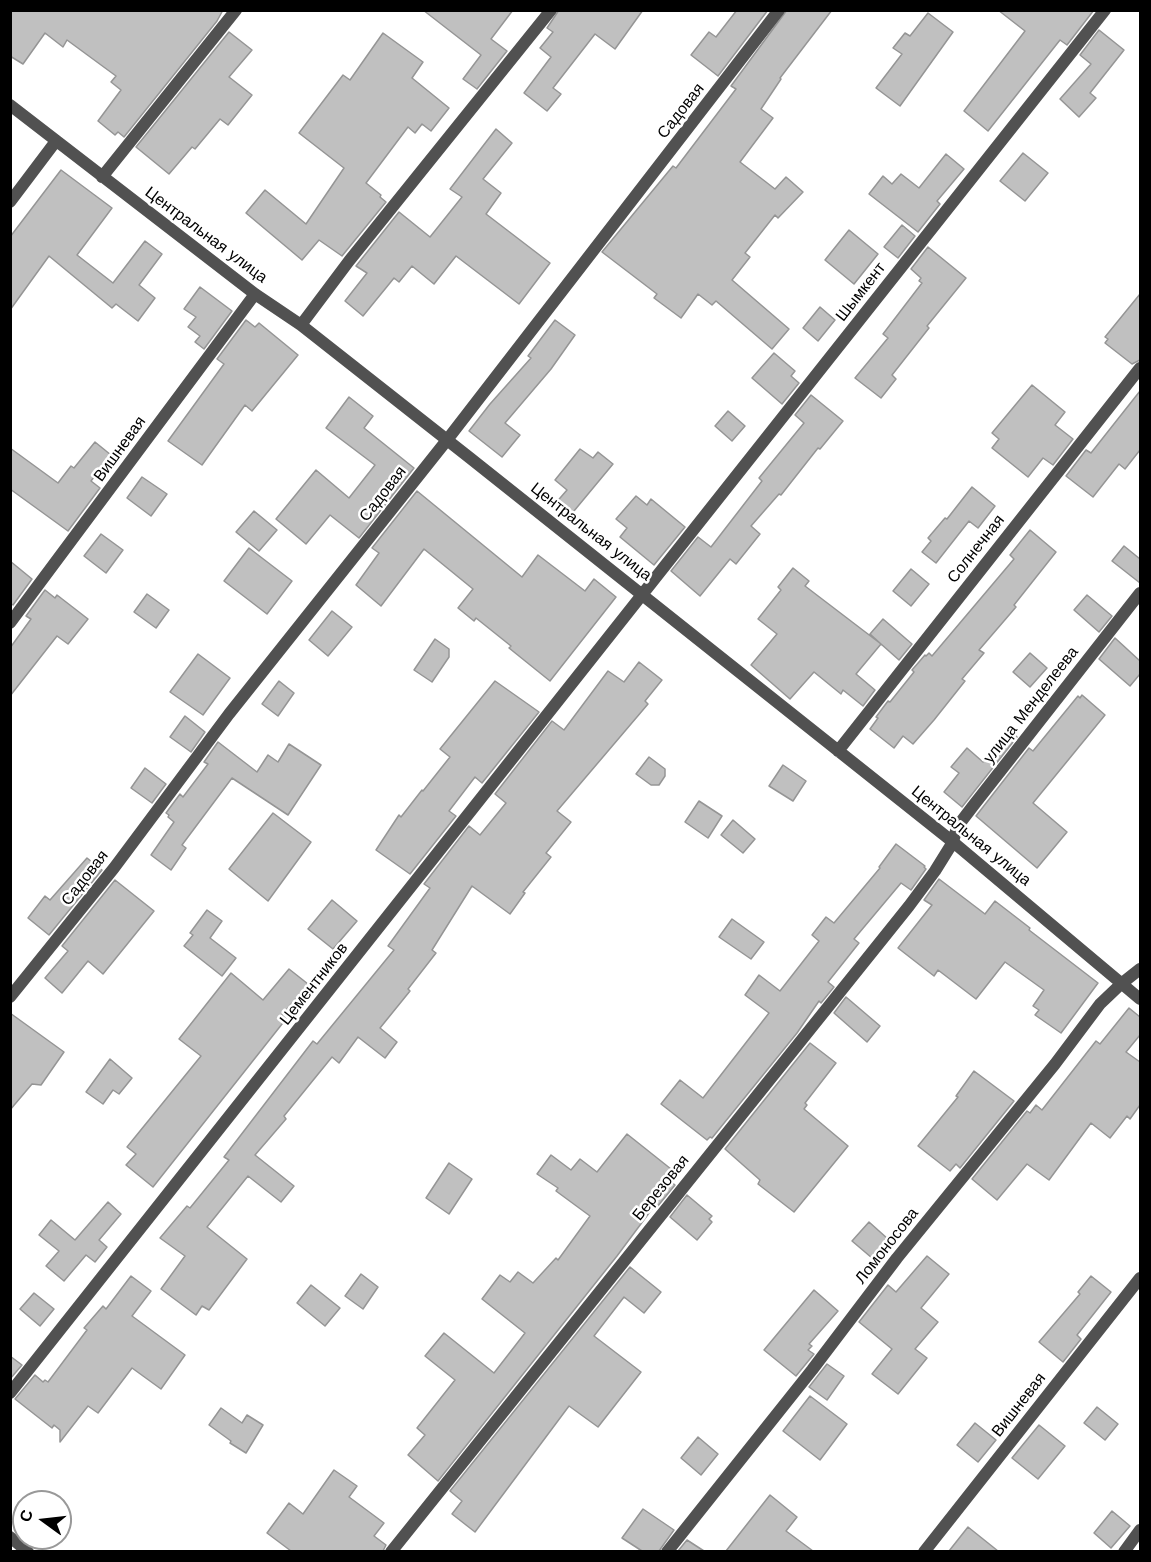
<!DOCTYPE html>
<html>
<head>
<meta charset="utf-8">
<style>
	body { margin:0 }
	#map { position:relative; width:1151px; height:1562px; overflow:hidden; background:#fff; font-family:"Work Sans",sans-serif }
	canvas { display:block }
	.frame { position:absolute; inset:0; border:12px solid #000; pointer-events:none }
	.north { position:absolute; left:12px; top:1490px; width:60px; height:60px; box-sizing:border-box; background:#fff; border:2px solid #999; border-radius:50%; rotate:285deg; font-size:16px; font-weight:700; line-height:24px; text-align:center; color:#000 }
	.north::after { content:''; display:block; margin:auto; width:21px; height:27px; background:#000; clip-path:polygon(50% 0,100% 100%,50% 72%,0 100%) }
</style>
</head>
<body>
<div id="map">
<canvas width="1151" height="1562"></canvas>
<div class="frame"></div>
<div class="north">С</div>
</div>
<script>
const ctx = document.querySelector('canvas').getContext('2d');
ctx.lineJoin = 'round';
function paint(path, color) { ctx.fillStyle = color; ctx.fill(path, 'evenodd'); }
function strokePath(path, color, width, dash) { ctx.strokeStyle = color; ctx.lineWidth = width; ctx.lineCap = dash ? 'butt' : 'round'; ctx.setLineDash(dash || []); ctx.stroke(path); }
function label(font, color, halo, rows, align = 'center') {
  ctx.font = font + ' "Work Sans",sans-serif'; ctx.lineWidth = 5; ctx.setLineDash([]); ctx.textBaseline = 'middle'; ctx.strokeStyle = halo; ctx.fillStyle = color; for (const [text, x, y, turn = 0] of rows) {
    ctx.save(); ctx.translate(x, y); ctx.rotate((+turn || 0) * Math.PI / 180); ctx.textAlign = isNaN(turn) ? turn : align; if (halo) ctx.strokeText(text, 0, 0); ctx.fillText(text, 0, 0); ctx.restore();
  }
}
const building = new Path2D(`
	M10,10H223L217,21L124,137L118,132L115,135L98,121L121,90L111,82L116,76L67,40L63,47L45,33L23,64L10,56Z
	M423,10H513L491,39L507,51L477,89L463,79L481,55Z
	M559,10H643L615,49L595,34L553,88L561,94L547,111L524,93L551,57L540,48L553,32L547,28Z
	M737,10H768L718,76L691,55L709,32L716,37Z
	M787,10H832L780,78L781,79L761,109L773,118L740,162L775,189L786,177L803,192L778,218L775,215L745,253L750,257L732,280L789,329L772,349L716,301L712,305L698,294L681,318L654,298L657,294L602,252L673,166L676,168L736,89L731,86Z
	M998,10H1094L1067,45L1060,40L988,131L964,111L1025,31Z
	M928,13L953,32L900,106L876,88L902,54L893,48L905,33L910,36Z
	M1099,30L1124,50L1090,93L1096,98L1079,117L1060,99L1091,64L1080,55Z
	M229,32L252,50L229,77L252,95L228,125L220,119L195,149L192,147L169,174L136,147Z
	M383,33L423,62L412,78L449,108L431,131L422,124L415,133L408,127L366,183L381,195L380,197L386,202L342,256L319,240L302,260L246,213L265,190L306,224L344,168L299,133L343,75L350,80Z
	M496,129L512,143L483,179L501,193L486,214L550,263L519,304L456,256L434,284L412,266L399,282L394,278L363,316L345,301L367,273L356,266L399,212L430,237L462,197L450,189Z
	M1023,153L1048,173L1025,201L1000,181Z
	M946,154L964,169L937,201L940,204L918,232L869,194L883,176L892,184L901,174L919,188Z
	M61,170L112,208L77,255L113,283L145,241L162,254L139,285L155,298L138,321L116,304L112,308L49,256L10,310V237Z
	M902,225L915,236L898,258L884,247Z
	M849,230L878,254L854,284L825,260Z
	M928,247L966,278L927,326L929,328L892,375L896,379L881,398L855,378L888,338L883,334L922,283L919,281L921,278L911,269Z
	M200,287L232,311L204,349L195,342L200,336L188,327L196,317L184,309Z
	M1140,294V360L1132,364L1105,343L1108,339L1105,337Z
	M820,307L835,320L818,341L803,328Z
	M246,320L255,327L259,323L298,355L252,411L245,405L202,465L168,441L224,364L217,359Z
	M555,320L575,335L551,369L505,423L520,435L502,457L469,431L490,404L531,358L528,356Z
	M774,353L795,371L791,376L799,383L782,404L752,378Z
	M1032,385L1065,412L1055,425L1073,439L1053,465L1043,458L1028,477L992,448L999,439L992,433Z
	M1140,391V450L1125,469L1119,464L1093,497L1066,476L1086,450L1091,453Z
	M811,395L843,421L820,449L818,448L781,495L779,494L751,526L760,534L736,564L730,559L700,596L671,571L698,537L711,547L762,481L759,478L804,423L795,415Z
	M349,397L373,416L364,428L414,468L359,538L330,515L306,544L276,519L316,470L349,498L375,465L326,428Z
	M728,411L745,426L732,441L715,426Z
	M95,442L111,455L91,481L100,488L68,531L10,489V448L58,483L71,466L74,468Z
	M580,449L593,458L598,452L613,464L569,517L554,505L567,490L555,480Z
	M142,477L167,494L151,516L127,498Z
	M972,487L995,506L978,528L969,521L936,563L922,552L931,541L928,538L945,518L947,519Z
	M417,491L522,577L538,555L585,591L594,579L616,597L550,681L509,648L511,646L476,618L474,621L458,608L473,589L424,549L381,606L356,585L379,553L372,548Z
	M636,496L647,505L651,499L685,527L654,565L620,537L627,528L616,519Z
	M254,511L277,530L259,551L236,532Z
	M1030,530L1056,552L1014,605L1016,607L979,650L984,653L962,679L965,681L934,720L913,744L903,736L894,748L870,729L878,718L876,717L888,701L890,702L914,672L912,670L925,655L926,656L929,653L932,656L1014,559L1010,555Z
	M101,534L123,550L106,573L84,556Z
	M1124,546L1140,559V583L1112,561Z
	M249,548L292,581L267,614L224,581Z
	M10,561L32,579L13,605L10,603Z
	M793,568L809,581L805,586L881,644L870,634L883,619L912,644L899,660L881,644L856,674L875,690L863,706L843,690L841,694L814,672L790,699L751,665L777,634L758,619L781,590L778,587Z
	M911,569L929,584L911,606L893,591Z
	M45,590L55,598L57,595L88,619L68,644L57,636L10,696V648L31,619L26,616Z
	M147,594L169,610L156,628L134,612Z
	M1087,595L1112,616L1099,632L1074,610Z
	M332,611L352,627L328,656L309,640Z
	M1115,638L1140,661V674L1130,686L1099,659Z
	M435,639L449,649V657L432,682L414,670Z
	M1030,653L1047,668L1030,687L1013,672Z
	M198,654L230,678L203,715L170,692Z
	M639,662L662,680L645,701L648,704L557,811L571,822L546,853L551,857L523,892L525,893L510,914L472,886L432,950L436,953L408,989L410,991L380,1028L397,1042L385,1058L358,1037L339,1063L332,1057L284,1116L286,1119L255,1155L294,1186L281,1202L248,1176L207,1227L247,1259L209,1310L202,1306L196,1315L161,1289L185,1256L160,1238L187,1206L190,1208L229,1160L224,1157L313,1041L317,1044L394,950L388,946L430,888L424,884L469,826L480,835L506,803L495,794L552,721L564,730L608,671L624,682Z
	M279,681L294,693L278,716L262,704Z
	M495,681L539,712L482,783L475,777L449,811L456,816L410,874L376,850L399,815L401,817L422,790L423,791L450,757L440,749Z
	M1082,695L1105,715L1033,803L1067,832L1037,868L976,816L1029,748L1033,751L1078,696L1080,698Z
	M185,716L205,732L191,752L170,737Z
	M1011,731L1017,737L962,807L944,792L959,773L951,767L967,748L983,762Z
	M218,742L257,772L268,755L278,762L289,744L321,765L288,815L232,778L182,845L186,848L171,870L151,855L174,822L168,817L169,815L166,813L180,794L183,797L208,764L204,762Z
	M649,757L665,769V776L659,785H651L636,774Z
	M783,765L806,781L793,801L769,786Z
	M145,768L166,784L152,803L131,788Z
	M699,801L722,816L708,838L685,822Z
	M273,813L311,842L268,901L229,869Z
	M733,820L755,839L743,853L721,835Z
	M896,844L925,866L924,867L926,869L911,890L901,883L854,939L859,943L828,982L834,987L821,1003L819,1001L797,1033L712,1138L710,1137L707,1140L661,1104L680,1080L703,1098L769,1013L745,995L759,975L780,991L819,941L812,935L826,917L834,923L880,868L879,867Z
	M87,858L102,870L49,935L28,918L45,896L50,900Z
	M939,879L985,914L995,901L1030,928L1029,930L1098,983L1061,1033L1035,1015L1039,1010L1033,1006L1044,990L1005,962L976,999L938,970L934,976L898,948L932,905L924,900Z
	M115,880L154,911L103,974L88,961L62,993L45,978L68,951L62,946Z
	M332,900L357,921L333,949L308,929Z
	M207,910L222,921L210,938L236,958L222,976L184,946L193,935L190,933Z
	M732,919L764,942L751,959L719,937Z
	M289,969L308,984L282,1015L286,1019L153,1187L126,1165L136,1154L127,1147L201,1056L179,1039L231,973L263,1000Z
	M846,997L880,1026L867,1042L834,1013Z
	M1129,1008L1140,1017V1035L1126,1052L1140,1062V1105L1130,1119L1127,1116L1110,1138L1091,1123L1049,1180L1027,1164L997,1200L972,1179L1027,1111L1030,1113L1036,1105L1042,1110L1096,1041L1100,1044Z
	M10,1013L64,1052L41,1085L32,1084L10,1110Z
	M810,1043L836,1063L805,1103L807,1105L804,1109L848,1146L794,1212L758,1184L760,1180L725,1149Z
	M110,1059L132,1078L119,1094L113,1090L103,1104L86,1092Z
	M974,1071L1014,1101L960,1168L956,1164L950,1171L918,1146L958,1097L956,1096Z
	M627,1134L676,1173L670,1181L675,1185L657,1207L655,1205L617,1256L438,1481L408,1455L425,1435L417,1428L455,1380L425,1356L444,1333L494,1373L525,1333L482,1299L500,1275L510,1282L518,1272L533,1283L556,1258L558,1260L590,1216L556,1191L558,1188L537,1174L551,1155L571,1170L580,1159L597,1172Z
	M449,1163L472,1179L449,1214L426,1198Z
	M687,1195L712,1216L709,1219L712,1222L697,1240L670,1217Z
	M108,1202L121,1214L99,1240L107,1247L95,1262L86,1255L64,1281L46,1266L59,1251L39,1235L51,1220L75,1240Z
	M869,1222L888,1239L872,1258L852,1241Z
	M927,1256L949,1274L921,1308L938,1322L915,1349L927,1358L898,1394L872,1374L892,1349L859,1322L888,1285L896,1292Z
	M630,1267L661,1292L644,1313L624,1297L594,1336L641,1372L598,1427L569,1406L475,1532L452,1514L462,1501L450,1491Z
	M361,1274L378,1287L363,1309L345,1296Z
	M131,1276L151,1291L132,1316L185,1355L161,1389L132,1368L98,1413L88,1406L60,1442V1430L54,1425L52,1428L15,1399L35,1375L43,1382L45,1380L48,1382L87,1330L84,1328L103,1306L106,1309Z
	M1091,1276L1111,1292L1077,1335L1081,1339L1063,1362L1039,1342L1080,1294L1078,1292Z
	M311,1285L340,1308L325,1326L297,1303Z
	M814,1290L838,1311L809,1344L812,1346L808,1350L814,1354L796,1376L764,1350Z
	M34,1293L54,1309L40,1326L20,1309Z
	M10,1356L22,1365L10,1379Z
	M827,1364L844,1376L827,1400L809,1387Z
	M810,1396L847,1424L820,1460L783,1431Z
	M1097,1407L1118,1424L1105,1440L1084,1423Z
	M221,1408L242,1423L247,1415L263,1425L246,1453L230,1443L231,1441L209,1425Z
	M975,1423L996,1440L978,1462L957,1445Z
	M1039,1425L1065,1446L1038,1479L1012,1458Z
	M698,1437L718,1454L701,1475L681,1458Z
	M334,1470L357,1486L349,1497L384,1523L374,1536L386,1545L383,1551H291L267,1533L289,1503L303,1514Z
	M770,1495L797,1517L786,1531L813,1551H726Z
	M643,1509L674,1530L659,1551H642L622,1538Z
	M1112,1511L1130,1526L1111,1548L1094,1533Z
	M968,1527L998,1551H949Z
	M687,1540L704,1551H678Z`);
paint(building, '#c0c0c0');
strokePath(building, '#959595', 1.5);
strokePath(new Path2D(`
	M10,105L255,294L301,325L470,458L953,842L1140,999
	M102,177L236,10
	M10,202L56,141
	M301,325L349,261L551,10
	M10,623L255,294
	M838,751L1140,368
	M10,997L114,868L229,714L447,440L779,10
	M10,1393L1105,10
	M10,1537L28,1552
	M391,1552L909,906L935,871L953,842L957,827L973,806L1140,593
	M667,1552L812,1370L897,1258L1055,1064L1100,1004L1121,984L1140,969
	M924,1552L1140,1278
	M1124,1552L1140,1530`), '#515151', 12);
label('16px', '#000', '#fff', [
	["Садовая",681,111,-52],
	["Центральная улица",206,235,37],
	["Шымкент",861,292,-52],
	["Вишневая",120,449,-54],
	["Садовая",383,494,-52],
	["Центральная улица",591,532,38],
	["Солнечная",976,549,-52],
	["улица Менделеева",1031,705,-52],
	["Центральная улица",971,836,39],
	["Садовая",85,878,-52],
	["Цементников",314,984,-52],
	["Березовая",661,1188,-51],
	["Ломоносова",887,1246,-52],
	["Вишневая",1019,1405,-52]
]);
</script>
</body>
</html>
